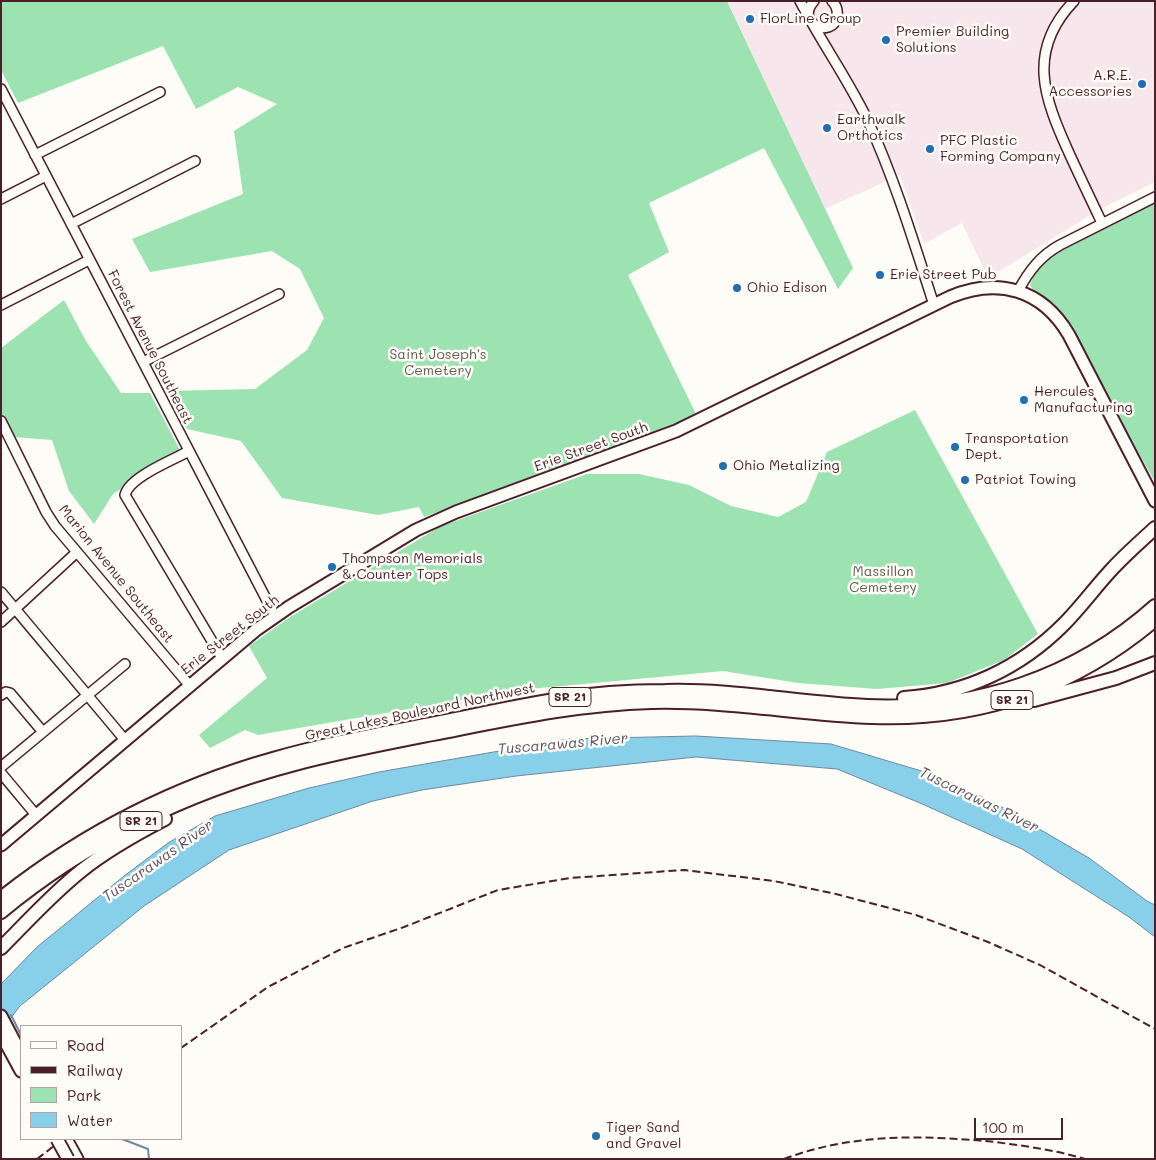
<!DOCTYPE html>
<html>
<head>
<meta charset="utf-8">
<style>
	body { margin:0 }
	#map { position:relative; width:1156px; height:1160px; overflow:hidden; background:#fdfcf7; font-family:Mali,sans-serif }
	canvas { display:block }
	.frame { position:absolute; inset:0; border:2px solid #4a1f2b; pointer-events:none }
	.legend { position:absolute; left:20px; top:1025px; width:162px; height:115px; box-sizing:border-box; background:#fdfcf7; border:1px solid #b5a4a5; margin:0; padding:6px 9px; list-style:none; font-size:15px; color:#4a1f2b }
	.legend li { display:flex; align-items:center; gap:10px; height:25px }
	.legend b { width:25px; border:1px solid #b5a4a5 }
	.scale { position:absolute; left:974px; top:1118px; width:89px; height:22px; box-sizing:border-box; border:2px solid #4a1f2b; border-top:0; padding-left:6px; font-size:15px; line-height:18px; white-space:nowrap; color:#4a1f2b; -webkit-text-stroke:4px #fdfcf7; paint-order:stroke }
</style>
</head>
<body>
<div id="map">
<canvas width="1156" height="1160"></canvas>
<div class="frame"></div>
<ul class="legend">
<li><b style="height:6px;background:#fdfcf7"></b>Road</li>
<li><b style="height:6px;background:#4a1f2b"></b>Railway</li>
<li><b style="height:14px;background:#9ce3b1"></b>Park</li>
<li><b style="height:14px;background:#88cfe9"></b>Water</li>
</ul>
<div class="scale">100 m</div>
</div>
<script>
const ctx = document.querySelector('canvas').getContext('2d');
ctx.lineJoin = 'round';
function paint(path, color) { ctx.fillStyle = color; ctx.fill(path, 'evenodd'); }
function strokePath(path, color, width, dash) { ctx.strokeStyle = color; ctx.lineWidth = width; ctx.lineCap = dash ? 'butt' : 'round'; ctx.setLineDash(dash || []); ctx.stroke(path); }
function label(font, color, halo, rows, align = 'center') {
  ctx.font = font + ' Mali,sans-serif'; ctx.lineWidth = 5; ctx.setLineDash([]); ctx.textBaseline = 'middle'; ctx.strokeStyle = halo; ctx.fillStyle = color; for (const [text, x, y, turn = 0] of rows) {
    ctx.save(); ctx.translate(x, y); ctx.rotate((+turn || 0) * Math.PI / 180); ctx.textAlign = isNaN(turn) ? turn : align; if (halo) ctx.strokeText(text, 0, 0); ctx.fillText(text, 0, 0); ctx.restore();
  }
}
paint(new Path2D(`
	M729,1H1155V182L1102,208L988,278L962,223L924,244L900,175L825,209L728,2Z`), '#f7e7ec');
paint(new Path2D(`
	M1,1H727L853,268L838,289L764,148L649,203L669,252L628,275L697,416L578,462L424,517L419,507L378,515L282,498L241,441L187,429L168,391L255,389L307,350L324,318L300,269L272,251L150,272L132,239L243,194L234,131L277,104L238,87L196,109L163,46L18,103L1,70Z
	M1155,202V482L1058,312C1049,303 1035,296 1030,285L1037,268L1055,252Z
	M64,300L86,341L121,393H150L180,450L113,494L94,524L69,491L52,440L14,437L1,413V348Z
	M915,410L1038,634L1004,660L947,683L877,689L798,683L723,671L519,690L258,735L245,730L210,748L199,735L267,678L249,646L290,617L441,526L587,474H639L689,485L731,506L778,517L806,502L827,452Z`), '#9ce3b1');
const water = new Path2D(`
	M696,736L831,744L935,775L993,802L1089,858L1147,901L1155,905V937L1129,917L1022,849L920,803L837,769L696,757L516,776L422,790L373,801L229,850L144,906L20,1006L1,1031V984L37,947L124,876L168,843L215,816L309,788L379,772L568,739Z`);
paint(water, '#88cfe9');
strokePath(water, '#6f899d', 1);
strokePath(new Path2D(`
	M11,1015L21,1035
	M122,1139L148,1149L149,1159`), '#6f899d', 2);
const minor = new Path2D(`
	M800,1C821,42 848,79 868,121C895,180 914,243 934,305
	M814,1C794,23 833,40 837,16C838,10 836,5 832,1
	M1074,1C1026,51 1044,98 1069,153C1080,177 1091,200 1102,223
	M1,89L275,616
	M35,155L160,92
	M1,199L46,176
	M71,224L195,161
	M1018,291C1029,271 1040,256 1060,245L1155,197
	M1,305L89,260
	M143,362L279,294
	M1,421L46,512L55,526L190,686
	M189,451C173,460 129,477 125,495L222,658
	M1,592L125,740
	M1,622L77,552
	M1,695L6,692L10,693L43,732
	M1,767L125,664
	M1,773L36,815`);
const major = new Path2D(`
	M1,845L256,630L289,607L416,530L456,512L676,431L950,297C998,277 1042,289 1069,335L1155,501
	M1,1016L21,1054
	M1,1034L21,1071
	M66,1139L77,1159`);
const highway = new Path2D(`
	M904,698C965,694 1020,668 1063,625C1081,607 1096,586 1113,568C1126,554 1141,541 1155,528
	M1034,700L1116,678L1155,663
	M1,898C82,834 173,787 273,759C328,743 385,733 441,722C481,714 521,705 561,699C595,693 631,691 665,691C733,689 800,703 867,706C973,711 1076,677 1155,606
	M1,912C87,841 188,792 295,764C340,752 387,743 433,734C505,720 577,704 651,702C725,700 798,714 872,717C979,721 1073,689 1155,620
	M1,948C27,922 52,894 81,871C107,850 136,834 165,819`);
strokePath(minor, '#4a1f2b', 12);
strokePath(major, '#4a1f2b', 15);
strokePath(highway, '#4a1f2b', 16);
strokePath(minor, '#fdfcf7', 9);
strokePath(major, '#fdfcf7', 11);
strokePath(highway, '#fdfcf7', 12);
strokePath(new Path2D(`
	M181,1048L268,987L343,948L404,927L498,890L570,878L684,870L774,881L836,894L916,915L988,942L1040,965L1155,1029
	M37,1159L63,1139
	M784,1159C852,1133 924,1135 995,1142C1025,1146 1055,1150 1085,1159`), '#4a1f2b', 2, [8, 4]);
const majorBridge = new Path2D(`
	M57,1139L68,1159`);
strokePath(majorBridge, '#4a1f2b', 15, []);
strokePath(majorBridge, '#fdfcf7', 11);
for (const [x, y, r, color] of [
	[750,19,5,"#1f6fb2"],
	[886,40,5,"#1f6fb2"],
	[1142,84,5,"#1f6fb2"],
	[827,128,5,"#1f6fb2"],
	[930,149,5,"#1f6fb2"],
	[880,275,5,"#1f6fb2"],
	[737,288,5,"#1f6fb2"],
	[1024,400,5,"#1f6fb2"],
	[955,447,5,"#1f6fb2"],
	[723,466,5,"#1f6fb2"],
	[965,480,5,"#1f6fb2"],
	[332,567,5,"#1f6fb2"],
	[596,1136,5,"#1f6fb2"]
]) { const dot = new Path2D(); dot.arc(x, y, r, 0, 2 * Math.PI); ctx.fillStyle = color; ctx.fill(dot); strokePath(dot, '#fdfcf7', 2); }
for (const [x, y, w] of [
	[570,697,42],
	[1012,700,42],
	[141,821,42]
]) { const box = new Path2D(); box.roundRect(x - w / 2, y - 9.5, w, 19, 4); ctx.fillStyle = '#fdfcf7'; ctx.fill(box); strokePath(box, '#4a1f2b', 1); }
label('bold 12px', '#4a1f2b', null, [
	["SR 21",570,697],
	["SR 21",1012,700],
	["SR 21",141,821]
]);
label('14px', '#4a1f2b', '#fdfcf7', [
	["FlorLine Group",760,19],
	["Premier Building",896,32],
	["Solutions",896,48],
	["A.R.E.",1132,76,"right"],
	["Accessories",1132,92,"right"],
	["Earthwalk",837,120],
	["Orthotics",837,136],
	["PFC Plastic",940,141],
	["Forming Company",940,157],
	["Erie Street Pub",890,275],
	["Ohio Edison",747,288],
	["Hercules",1034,392],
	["Manufacturing",1034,408],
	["Transportation",965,439],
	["Dept.",965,455],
	["Ohio Metalizing",733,466],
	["Patriot Towing",975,480],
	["Thompson Memorials",342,559],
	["& Counter Tops",342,575],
	["Tiger Sand",606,1128],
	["and Gravel",606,1144]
], 'left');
label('14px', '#4a1f2b', '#fdfcf7', [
	["Forest Avenue Southeast",150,347,63],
	["Erie Street South",591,447,-20],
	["Marion Avenue Southeast",116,574,51],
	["Erie Street South",230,635,-38],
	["Great Lakes Boulevard Northwest",420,712,-12]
]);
label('14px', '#635a53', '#fdfcf7', [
	["Saint Joseph's",438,355],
	["Cemetery",438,371],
	["Massillon",883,572],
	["Cemetery",883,588]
]);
label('italic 15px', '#5d5464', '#fdfcf7', [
	["Tuscarawas River",563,744,-5],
	["Tuscarawas River",979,800,26],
	["Tuscarawas River",158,861,-35]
]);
</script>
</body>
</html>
